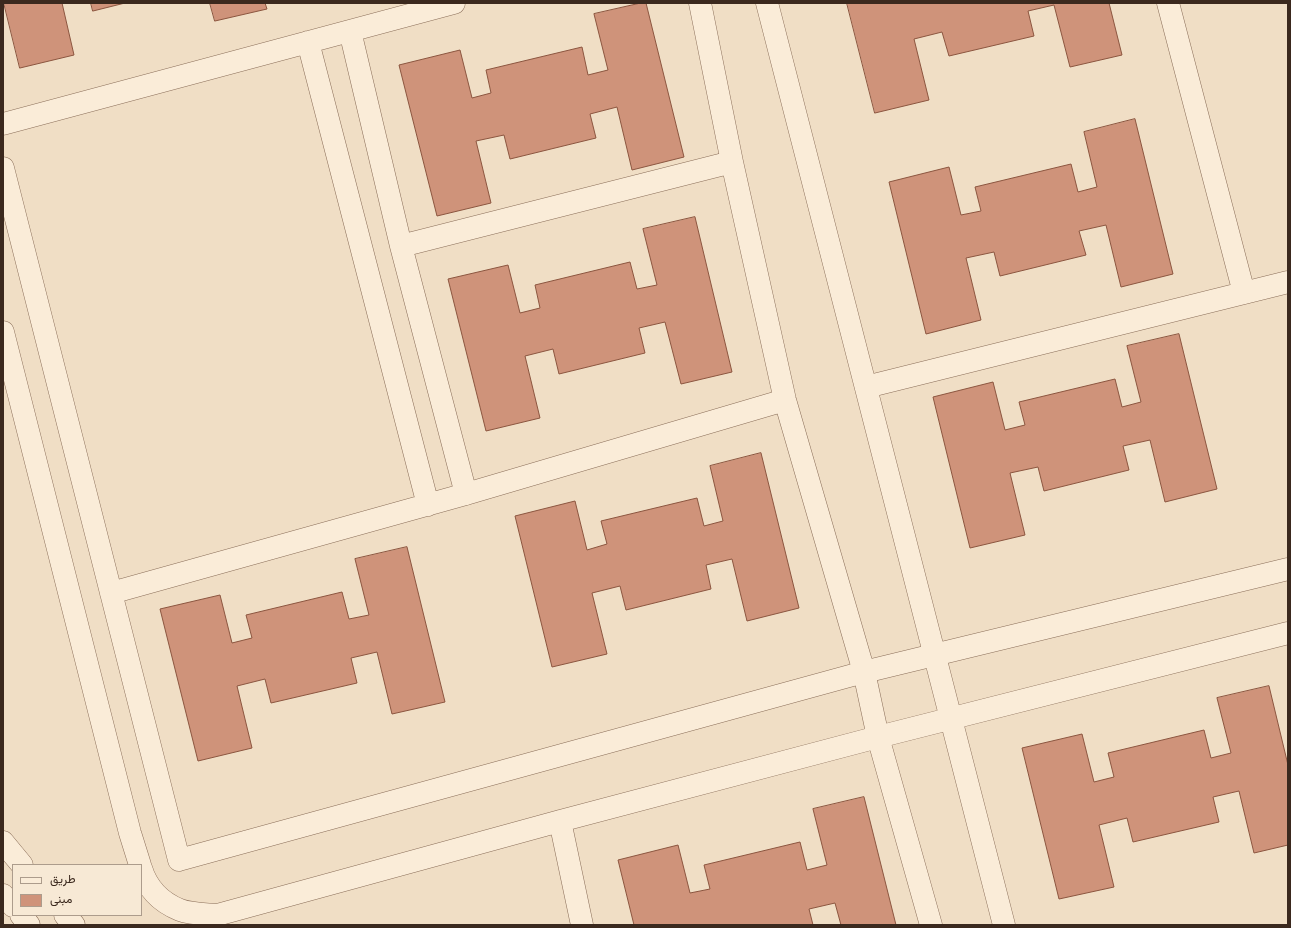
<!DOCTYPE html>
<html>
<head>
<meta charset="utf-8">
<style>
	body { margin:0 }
	#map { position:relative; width:1291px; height:928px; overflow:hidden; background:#f0dec5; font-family:Bitter,Vazirmatn,serif }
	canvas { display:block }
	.frame { position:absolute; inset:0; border:4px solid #3b291e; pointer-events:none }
	.legend { position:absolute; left:12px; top:864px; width:130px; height:52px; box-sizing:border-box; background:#f7e9d5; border:1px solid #ac9c8c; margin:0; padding:5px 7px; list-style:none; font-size:12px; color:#3b291e }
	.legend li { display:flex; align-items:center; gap:8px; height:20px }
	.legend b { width:20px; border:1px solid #ac9c8c }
</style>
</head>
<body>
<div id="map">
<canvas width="1291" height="928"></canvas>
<div class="frame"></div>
<ul class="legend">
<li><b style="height:5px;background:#faecd8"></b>طريق</li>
<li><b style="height:11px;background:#cf937a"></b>مبنى</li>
</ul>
</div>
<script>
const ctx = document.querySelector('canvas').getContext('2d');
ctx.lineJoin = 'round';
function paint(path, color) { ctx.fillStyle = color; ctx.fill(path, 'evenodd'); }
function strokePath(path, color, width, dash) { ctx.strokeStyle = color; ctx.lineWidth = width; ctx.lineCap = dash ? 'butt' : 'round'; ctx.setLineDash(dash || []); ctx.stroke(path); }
const building = new Path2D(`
	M4,3H62L74,55L20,68Z
	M91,3H125L93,11Z
	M210,3H265L267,9L215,21Z
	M641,3H646L684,157L632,170L617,107L590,114L596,138L510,159L504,135L476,141L491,203L437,216L399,65L460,50L472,98L491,93L486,70L582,47L588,75L608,70L594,14Z
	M847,3H1109L1122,55L1070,67L1054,5L1028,11L1034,36L949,56L942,32L914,39L929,100L875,113Z
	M1135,119L1173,274L1121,287L1106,225L1079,231L1086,255L1000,276L994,252L966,258L981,320L926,334L889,182L949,167L961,215L981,211L975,187L1071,164L1078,192L1097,187L1084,132Z
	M695,217L732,372L681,384L665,322L639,328L645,353L559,374L553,349L525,356L540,418L486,431L448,279L508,265L520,313L540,308L535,285L630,262L637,289L657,285L643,229Z
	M1179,334L1217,489L1165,502L1150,440L1123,446L1129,470L1044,491L1038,467L1010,473L1025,535L970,548L933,397L993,382L1005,430L1025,425L1019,402L1115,379L1122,407L1141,402L1127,346Z
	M761,453L799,608L747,621L732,559L706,565L711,589L626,610L620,586L592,593L607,654L552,667L515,516L575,501L587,550L607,544L601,521L697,498L704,526L723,521L710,466Z
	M407,547L445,702L392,714L377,652L351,658L357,683L271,703L265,679L237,686L252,748L198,761L160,609L220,595L232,643L252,638L246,615L342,592L349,619L369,615L355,559Z
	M1269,686L1288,765V845L1254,853L1239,791L1213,797L1219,822L1133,842L1127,818L1099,825L1114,887L1059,899L1022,748L1082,734L1094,782L1114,777L1108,753L1204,730L1211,758L1231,753L1217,698Z
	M864,797L896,925H841L835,903L809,909L813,925H634L618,860L678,845L690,893L710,889L704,865L800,842L807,870L827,865L813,809Z`);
paint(building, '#cf937a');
strokePath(building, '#8b553f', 1);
const minor = new Path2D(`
	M700,3L732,162L785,400L864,672L878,737L931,925
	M767,3L1004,925
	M1168,3L1244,293
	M350,31L401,246L466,494
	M308,42L428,505
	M3,124L454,3
	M3,168L179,860L864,672L1288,569
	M401,246L732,162
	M3,332L130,833L140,865
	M866,387L1288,282
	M111,593L466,494L785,400
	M560,821L582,925
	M3,842L22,865
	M141,868C147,888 160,902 180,910C190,914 206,914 217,915L560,821L878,737L1288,633
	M3,895L13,906
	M21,915L29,925
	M65,915L74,925`);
strokePath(minor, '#8b6f5a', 23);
strokePath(minor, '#faecd8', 22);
</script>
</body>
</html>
